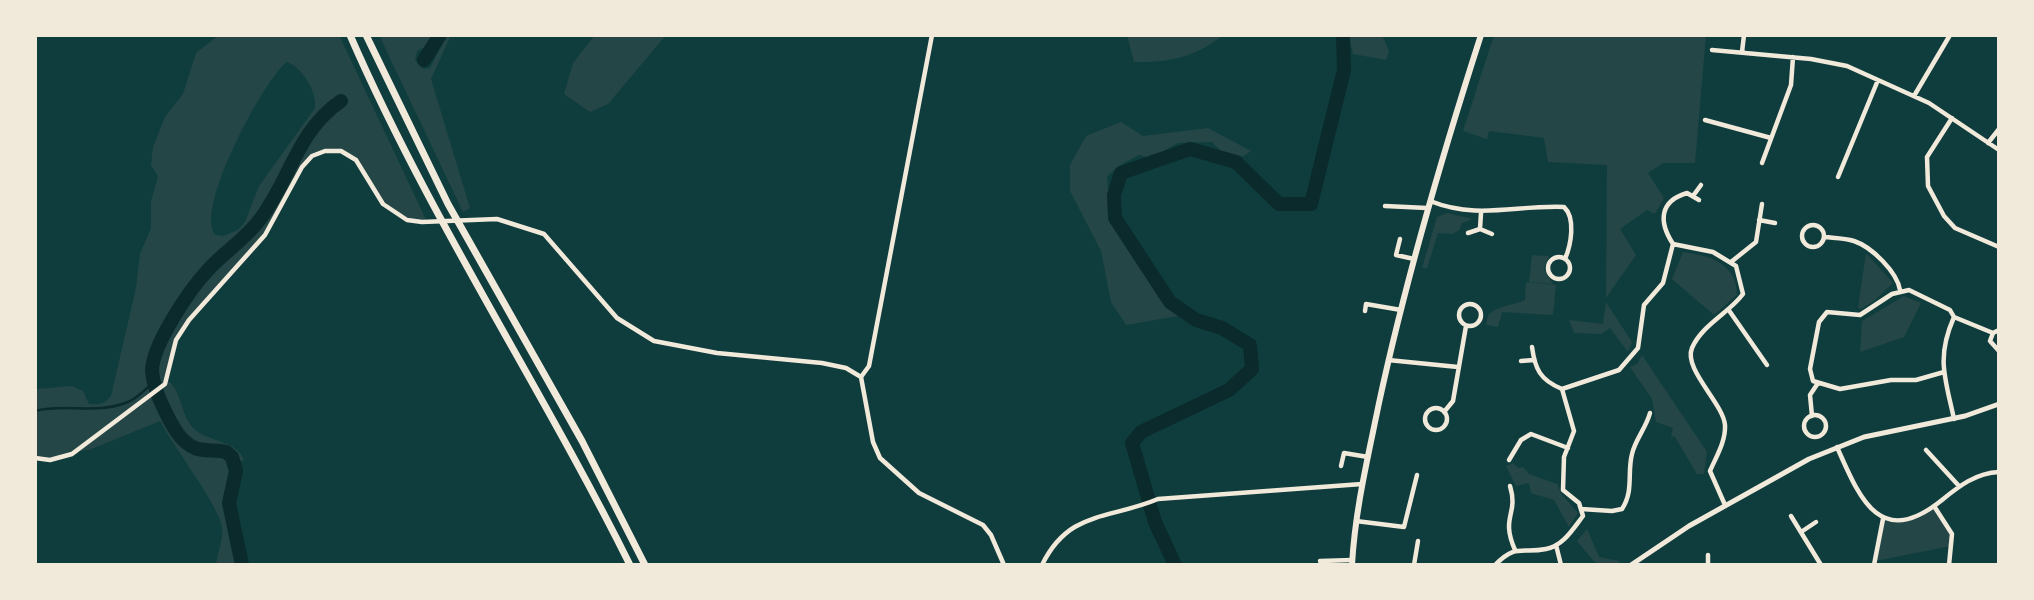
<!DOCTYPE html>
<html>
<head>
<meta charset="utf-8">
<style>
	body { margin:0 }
	#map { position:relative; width:2034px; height:600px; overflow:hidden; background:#0f3d3e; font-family:Arial,sans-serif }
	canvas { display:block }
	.frame { position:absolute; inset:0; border:37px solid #f1e9da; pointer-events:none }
</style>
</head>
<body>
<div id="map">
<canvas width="2034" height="600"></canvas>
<div class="frame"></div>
</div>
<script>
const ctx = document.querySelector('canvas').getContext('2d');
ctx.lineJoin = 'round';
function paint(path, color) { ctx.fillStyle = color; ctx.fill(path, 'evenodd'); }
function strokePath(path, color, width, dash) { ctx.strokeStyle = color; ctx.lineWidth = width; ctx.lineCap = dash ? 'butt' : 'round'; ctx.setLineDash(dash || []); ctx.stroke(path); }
paint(new Path2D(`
	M219,35H339L427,222L412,221L387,209L360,165L341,151L318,153L302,167L274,222L176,340L167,380C182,390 180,414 193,428C207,442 237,440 244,460L235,463L236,478L229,503L242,565H216C217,553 224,539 222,527C216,501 174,448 160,421L89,450C68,451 59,459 35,458L36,389L72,386L83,391L89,404C99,405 105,404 111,396L136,288L140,254L151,228V202L158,176L151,165L153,147L165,117L183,94L196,53ZM287,62C303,68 317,92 315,108L259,186L245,222L238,230L223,236L216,235C192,214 264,78 287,62Z
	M379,35H434L425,47L417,51L415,60L423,69L430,68L447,35H451L431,79L470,208L463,212Z
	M595,35H666L608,104L590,112L564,94L573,63Z
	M1127,35H1223C1197,57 1167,63 1134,62Z
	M1348,35H1382L1389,51L1386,60L1353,54Z
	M1494,35H1706L1695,163H1663L1648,173L1664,198L1655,214L1647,210L1620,229L1636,255L1606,298L1607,165L1548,162L1544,138L1489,131L1487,139L1463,131Z
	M1121,122L1143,136L1208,128L1251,151L1244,156L1225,155L1212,142L1178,143L1151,158L1139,155L1117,167L1107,177C1111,225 1115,230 1143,267C1155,285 1162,301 1178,316L1126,325L1111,302L1101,251L1070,191V165L1086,136Z
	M1447,213L1473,219L1462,223L1460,229L1453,234L1438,233L1427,268H1422L1437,217Z
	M1683,252C1710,255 1737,264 1737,295L1714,315L1672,279Z
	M1866,253L1893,283L1874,301L1861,309L1858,308Z
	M1532,255L1549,256L1544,269L1553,284L1529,282Z
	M1526,282L1556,285L1553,315L1502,312L1498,327L1486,325L1488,315C1499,305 1512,306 1525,300Z
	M1904,296L1921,303L1904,337L1860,352L1862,321Z
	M1606,302L1632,342L1628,352L1610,328L1601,334L1574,333L1569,320L1603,324Z
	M1642,355L1707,452L1704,474H1697L1675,437L1671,436L1673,428L1656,422L1652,399L1630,367L1637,364Z
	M1513,463L1518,468L1523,467L1529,474L1557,484L1562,495L1578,513L1569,527L1554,500L1531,493L1529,483L1516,486L1506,466Z
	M1934,508L1951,534V546L1875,561L1883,520L1913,519Z
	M1587,529L1599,557L1620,561L1617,565H1597L1577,541Z`), '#244646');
strokePath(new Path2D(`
	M35,411C66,403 96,415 128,402C138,398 145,389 154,382`), '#0a2a2b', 2.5);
strokePath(new Path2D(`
	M424,60L440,35
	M242,565L229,503L236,471L232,457L226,452C216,449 204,452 195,448C180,442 172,425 165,411C159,399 153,386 152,371C152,345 190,289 208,270C225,251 246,239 261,218C290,179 298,130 341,101
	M1175,565L1155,522L1132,443L1141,432L1229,390L1252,369L1250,345L1222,328L1196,320L1170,302L1115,218L1114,195L1121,173L1190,149L1236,162L1279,204H1311L1344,70L1343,35`), '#0a2a2b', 14);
strokePath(new Path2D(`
	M1712,50L1811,59L1847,66L1929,103L1999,150
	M1742,52L1744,35
	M1914,96L1950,35
	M1952,118L1927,157L1928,186L1944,216L1955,228L1999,247
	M1705,120L1771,138
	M1988,143L1999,129
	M1762,163L1791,85L1793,57
	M1838,177L1878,80
	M1693,196L1701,185
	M1430,201C1478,220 1515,205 1564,207C1576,218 1571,245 1565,259
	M1385,206L1427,208
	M1481,213L1480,229L1492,234
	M1759,220L1775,223
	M1802 236a11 11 0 1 1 22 0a11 11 0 1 1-22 0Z
	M1468,233L1480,229
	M1825,237C1834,238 1845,238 1854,241C1872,247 1897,272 1900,290
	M1400,239L1396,255L1414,259
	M1673,244C1658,221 1660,201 1687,193L1699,200
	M1548 268a11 11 0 1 1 22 0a11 11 0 1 1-22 0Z
	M1731,262L1756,242L1762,204
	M1459 315a11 11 0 1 1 22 0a11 11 0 1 1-22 0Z
	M1728,309L1767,365
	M1365,311L1366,304L1401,310
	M1954,317L1993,333
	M1999,330L1993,333L1990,341L1999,351
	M1532,347C1535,369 1540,380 1562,389
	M1388,360L1458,367
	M1521,361L1534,360
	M1944,372L1916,380H1891L1840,389L1813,381L1810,369L1819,322L1827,312L1860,315L1892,294L1909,290L1950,310L1954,317C1936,358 1945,377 1954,419
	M861,377L869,366L932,35
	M861,377L873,442L880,458L919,493L983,525L991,535L1004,565
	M1425 419a11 11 0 1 1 22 0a11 11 0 1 1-22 0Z
	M1444,412L1453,401L1466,326
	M1804 426a11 11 0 1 1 22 0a11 11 0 1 1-22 0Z
	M1812,416L1810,395L1818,383
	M1837,447C1860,499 1880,550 1942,500C1959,486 1976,473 1999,472
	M1926,450L1959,486
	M35,458L50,460L72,454L165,384L176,340L189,320L265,235L302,167L312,156L325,151H341L356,160L383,204L407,220L422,222L497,219L544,234L617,318L654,341L717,353L822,363L846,368L861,377
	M1509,460L1521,440L1531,434L1568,448
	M1341,466L1344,453L1368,457
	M1510,486C1519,515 1500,516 1515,550
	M1934,506L1952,534L1949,565
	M1581,509L1612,511L1622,509C1634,491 1627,473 1632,454C1635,440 1646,428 1650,413
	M1791,516L1821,565
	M1356,521L1404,527L1417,475
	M1801,532L1816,522
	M1556,545L1561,565
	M1708,555V565
	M1320,561L1352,560
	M1042,565C1069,510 1108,520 1158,499L1362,484
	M1414,565L1418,541
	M1495,565C1517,543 1521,554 1546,549C1563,546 1573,529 1583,516L1579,503L1563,490L1564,457L1574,431L1562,389L1619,370L1638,348L1644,305L1663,283L1673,244L1713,252L1736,266L1743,294C1729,313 1702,325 1692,348C1683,369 1723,403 1725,425C1726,441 1716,457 1710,471L1725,505
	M1874,565L1883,519`), '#f1e9da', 4.5);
strokePath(new Path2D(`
	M1631,565L1689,526L1809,459L1864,437L1965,416L1999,404`), '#f1e9da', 5);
strokePath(new Path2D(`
	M1352,565C1355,510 1368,457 1379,403C1406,278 1442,156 1481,35`), '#f1e9da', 6);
strokePath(new Path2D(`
	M350,35C430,219 541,386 630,565
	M366,35L448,204L582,441L645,565`), '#f1e9da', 7);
</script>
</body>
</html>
